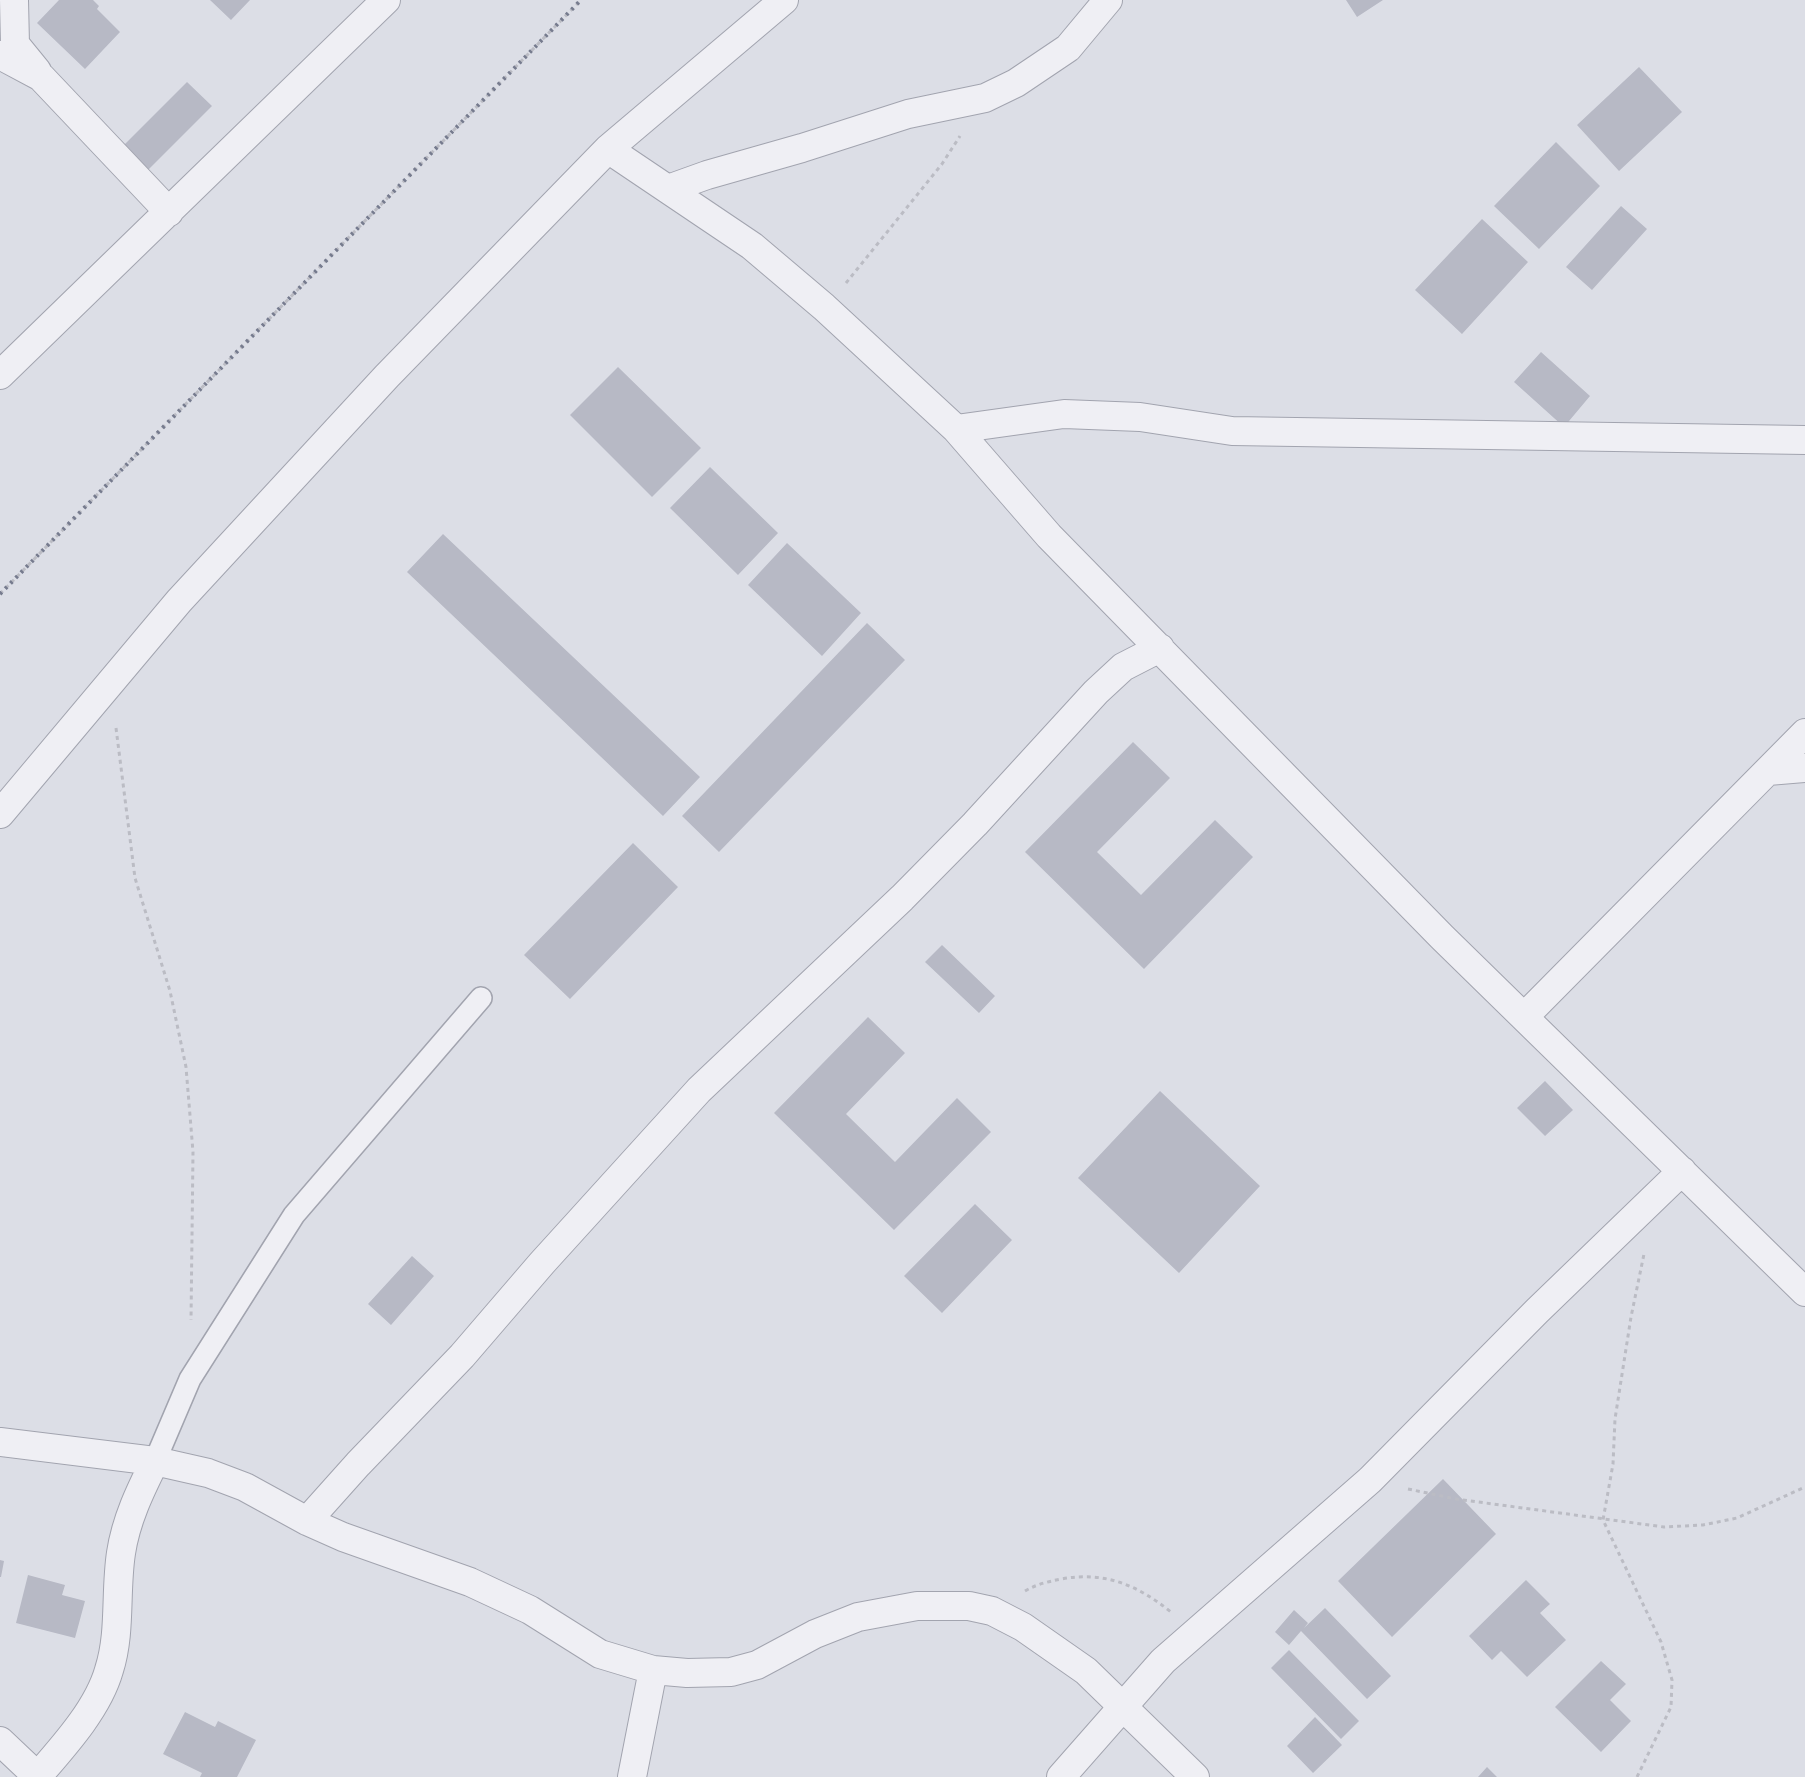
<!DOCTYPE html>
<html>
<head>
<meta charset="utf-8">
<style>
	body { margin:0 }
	canvas { display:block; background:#dcdee6 }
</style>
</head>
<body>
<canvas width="1805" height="1777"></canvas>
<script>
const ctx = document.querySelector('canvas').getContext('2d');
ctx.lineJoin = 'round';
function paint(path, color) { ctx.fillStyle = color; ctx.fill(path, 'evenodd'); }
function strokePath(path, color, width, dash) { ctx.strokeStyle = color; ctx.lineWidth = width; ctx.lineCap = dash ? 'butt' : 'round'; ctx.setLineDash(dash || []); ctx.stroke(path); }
paint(new Path2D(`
	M59,0H93L99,6L97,9L120,32L85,69L37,23Z
	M210,0H250L231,20Z
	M1346,0H1383L1357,17Z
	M1639,67L1682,112L1619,171L1577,125Z
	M187,82L212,106L146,172L122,147Z
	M1556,142L1600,186L1539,249L1494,206Z
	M1621,206L1647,229L1592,290L1566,267Z
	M1482,219L1528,262L1462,334L1415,290Z
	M1541,352L1590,396L1564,427L1514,382Z
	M618,367L701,448L652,497L570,415Z
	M710,467L778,533L738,575L670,508Z
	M443,534L700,777L663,816L407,572Z
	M787,543L861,613L822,656L748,585Z
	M867,623L905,660L719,852L682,816Z
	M1133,742L1170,778L1097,852L1141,895L1215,820L1253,857L1144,969L1025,852Z
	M633,843L678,887L570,999L524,955Z
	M942,945L995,996L979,1013L925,962Z
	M868,1017L905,1053L846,1114L895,1162L957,1098L991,1132L894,1230L774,1113Z
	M1545,1081L1573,1110L1545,1136L1517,1108Z
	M1160,1091L1260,1186L1179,1273L1078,1178Z
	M975,1204L1012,1240L942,1313L904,1276Z
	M412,1256L434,1276L391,1325L368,1304Z
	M1443,1479L1496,1534L1392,1637L1338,1581Z
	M0,1560L4,1561L1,1577H0Z
	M28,1575L65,1585L62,1595L85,1601L75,1638L16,1623Z
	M1526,1580L1550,1604L1540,1613L1566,1640L1527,1677L1501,1651L1492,1660L1469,1636Z
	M1325,1608L1391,1676L1367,1699L1301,1631L1289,1645L1275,1632L1294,1610L1308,1623L1304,1628Z
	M1289,1650L1359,1721L1341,1739L1271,1668Z
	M1601,1661L1626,1684L1610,1700L1631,1721L1601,1752L1555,1707Z
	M185,1712L215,1727L218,1721L256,1740L237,1777H200L202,1773L163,1754Z
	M1315,1717L1342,1745L1313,1773L1287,1746Z
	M1487,1767L1497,1777H1478Z`), '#b7b9c5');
const service = new Path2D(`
	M155,1461L190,1379L294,1215L481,998`);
const minor = new Path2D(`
	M14,0L15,44L37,71
	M0,55L41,77L169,212
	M608,149L752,246L824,307L956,429L1049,536L1442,937L1805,1292
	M668,189L707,175L802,148L908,114L985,98L1016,83L1068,48L1108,0
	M0,375L386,0
	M956,429L1064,414L1140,417L1232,431L1805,440
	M1768,771L1805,768
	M0,814L179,601L387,376L608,149L784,0
	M1524,1017L1805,733
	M0,1442L155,1461L208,1473L245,1487L307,1521L343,1537L470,1582L530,1610L600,1654L653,1670L687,1673L731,1672L757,1665L815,1634L858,1617L917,1606H969L992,1611L1023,1627L1086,1671L1195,1777
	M307,1521L358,1464L462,1356L542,1263L699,1090L902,898L975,824L1096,692L1123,667L1160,648
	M0,1741L38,1777
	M37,1777C63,1747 98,1709 109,1670C121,1633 115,1592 121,1553C126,1520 140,1491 155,1461
	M632,1777L653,1670
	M1061,1777L1163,1661L1370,1480L1537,1311L1682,1171`);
strokePath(service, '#a2a4af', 24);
strokePath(minor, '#a2a4af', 30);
strokePath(new Path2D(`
	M846,283L942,164L960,136
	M0,594L581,0
	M116,728L135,878L170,991L186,1067L193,1152L191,1320
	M1408,1489L1456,1499L1664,1527L1703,1525L1737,1518L1805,1487
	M1025,1591C1037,1584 1047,1582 1061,1579C1105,1571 1137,1585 1171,1612
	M1637,1777L1671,1707L1672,1680L1661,1642L1603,1520L1613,1464L1615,1419L1631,1317L1644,1254`), '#bbbcc4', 3, [4, 4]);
strokePath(service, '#efeff4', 21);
strokePath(minor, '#efeff4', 28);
strokePath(new Path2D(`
	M0,594L581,0`), '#767b8e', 4, [2.5, 5]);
</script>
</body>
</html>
